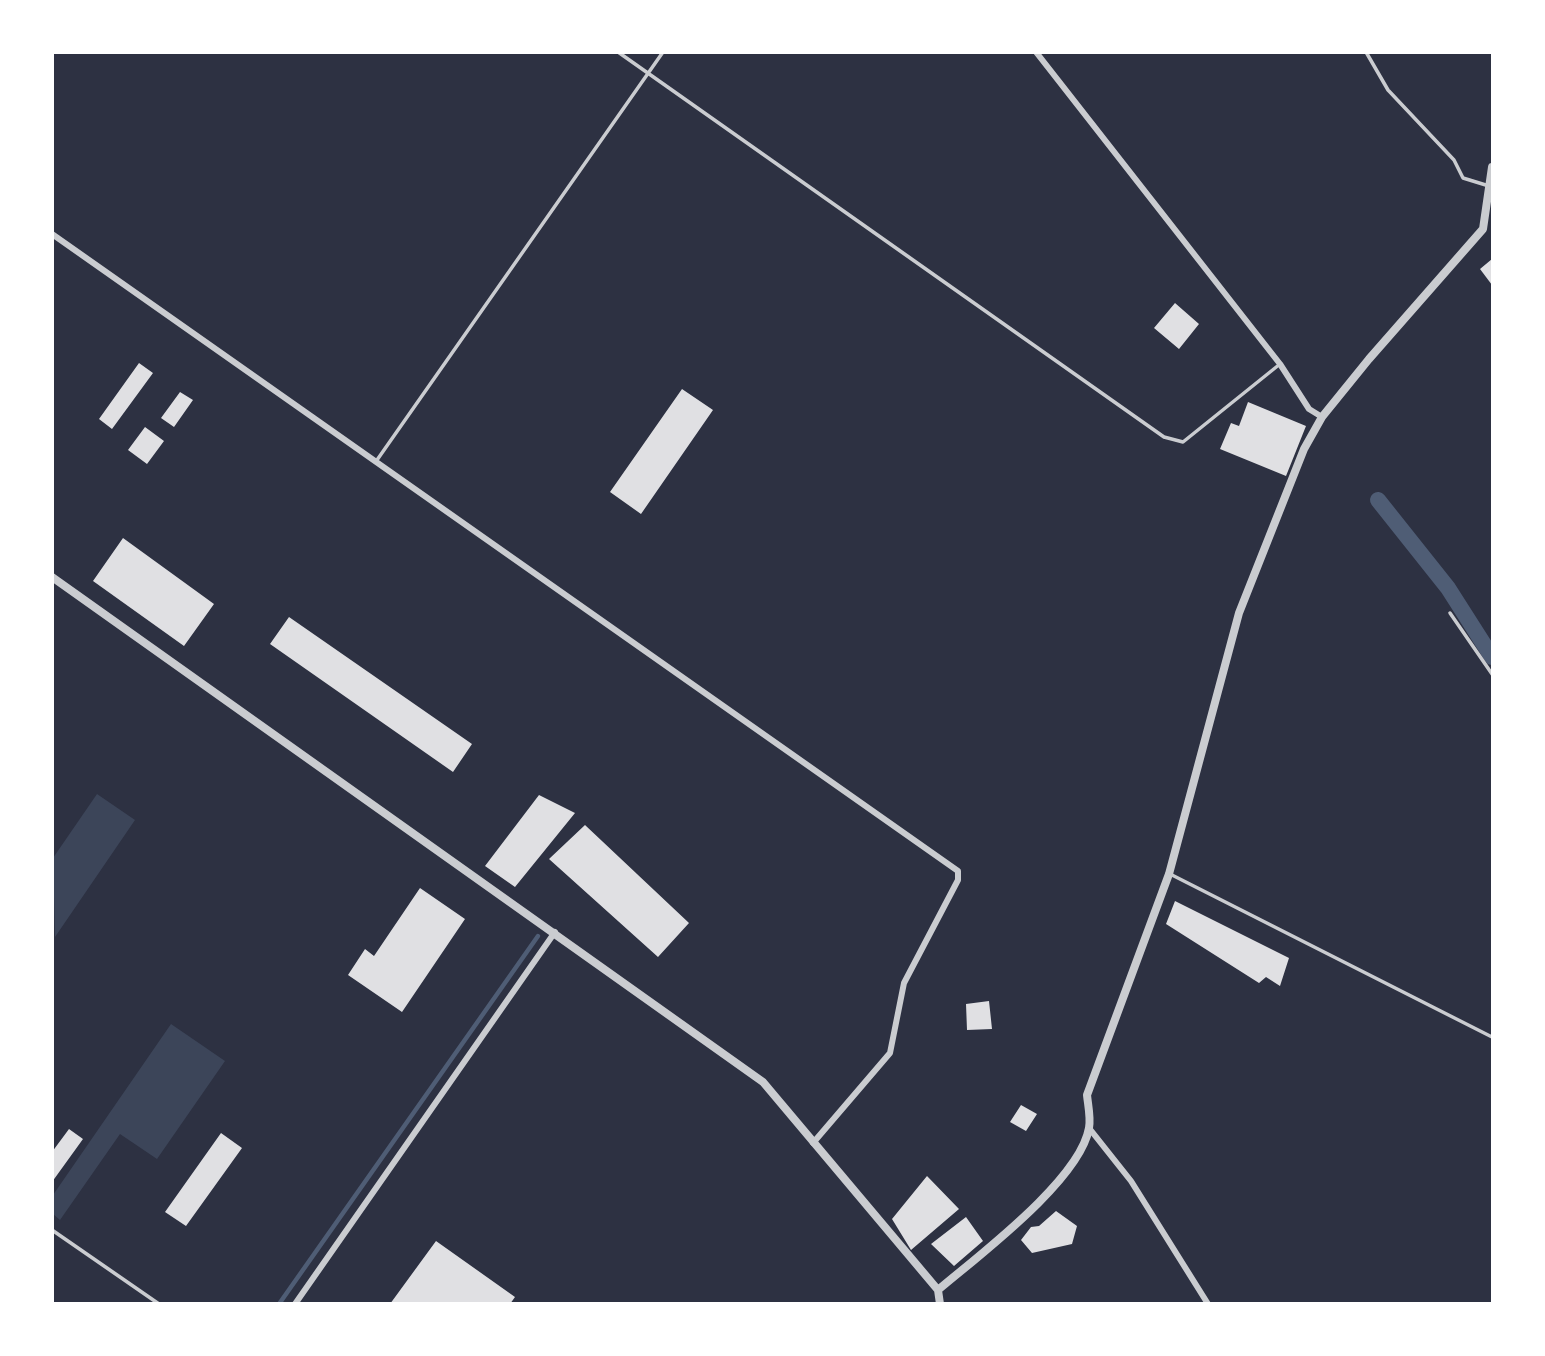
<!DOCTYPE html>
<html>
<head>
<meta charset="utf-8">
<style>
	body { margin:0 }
	#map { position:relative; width:1545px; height:1356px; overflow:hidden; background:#2d3142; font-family:Jost,sans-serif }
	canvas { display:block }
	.frame { position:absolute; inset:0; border:54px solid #fff; pointer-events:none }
</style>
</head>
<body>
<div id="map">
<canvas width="1545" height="1356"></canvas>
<div class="frame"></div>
</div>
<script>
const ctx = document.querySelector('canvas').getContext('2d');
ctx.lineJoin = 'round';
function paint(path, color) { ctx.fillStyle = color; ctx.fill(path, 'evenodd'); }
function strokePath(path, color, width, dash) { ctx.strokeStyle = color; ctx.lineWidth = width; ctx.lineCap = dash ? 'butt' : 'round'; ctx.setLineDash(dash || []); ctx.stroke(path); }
paint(new Path2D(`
	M97,794L135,820L55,937L53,858Z
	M171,1024L225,1061L157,1159L120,1134L60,1220L53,1214V1195Z`), '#3c4559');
strokePath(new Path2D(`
	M279,1304L538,936`), '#4f5d75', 4.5);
strokePath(new Path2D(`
	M1378,500L1448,588L1492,657`), '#4f5d75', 16);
paint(new Path2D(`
	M1492,259V285L1480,269Z
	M1175,303L1199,324L1179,349L1154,328Z
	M139,363L153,373L112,429L99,419Z
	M682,389L713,410L641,514L610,492Z
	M180,392L193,400L174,427L161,418Z
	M1248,402L1306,426L1286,476L1220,449L1231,423L1239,426Z
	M145,427L164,441L147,464L128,450Z
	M123,538L214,604L184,646L93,581Z
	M289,617L472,744L453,772L270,644Z
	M539,795L575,813L515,887L485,866Z
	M585,825L689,923L658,957L549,859Z
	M420,888L465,919L402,1012L348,975L365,949L374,956Z
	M1175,901L1289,958L1280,986L1266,977L1259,983L1166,924Z
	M989,1001L992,1029L967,1030L966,1004Z
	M1021,1105L1037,1114L1026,1131L1010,1122Z
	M69,1129L83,1139L52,1182V1152Z
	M221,1133L242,1148L186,1226L165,1212Z
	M927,1176L959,1209L911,1250L892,1219Z
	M1056,1211L1077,1226L1072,1244L1032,1253L1021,1240L1031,1227L1039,1226Z
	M966,1217L983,1241L954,1266L931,1244Z
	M436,1241L515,1297L510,1304H390Z`), '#e0e0e3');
strokePath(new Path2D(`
	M618,52L1164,437L1183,442L1280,364
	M1366,52L1388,90L1454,160L1463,178L1489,186
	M377,460L663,52
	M1450,613L1492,674
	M1170,874L1492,1037
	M52,1230L159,1304`), '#caccd0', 3.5);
strokePath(new Path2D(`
	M1036,52L1280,364L1309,409L1322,417
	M52,234L958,871V880L904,983L890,1053L813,1143
	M1089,1128L1131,1181L1208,1304
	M295,1304L555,932`), '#caccd0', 6);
strokePath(new Path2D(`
	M52,577L763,1082L938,1290
	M938,1290C978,1256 1080,1180 1089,1128C1091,1118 1088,1105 1087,1095L1169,874L1239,613L1304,449L1322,417L1369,359L1483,229L1492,167
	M938,1290L940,1304`), '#caccd0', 8);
</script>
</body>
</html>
